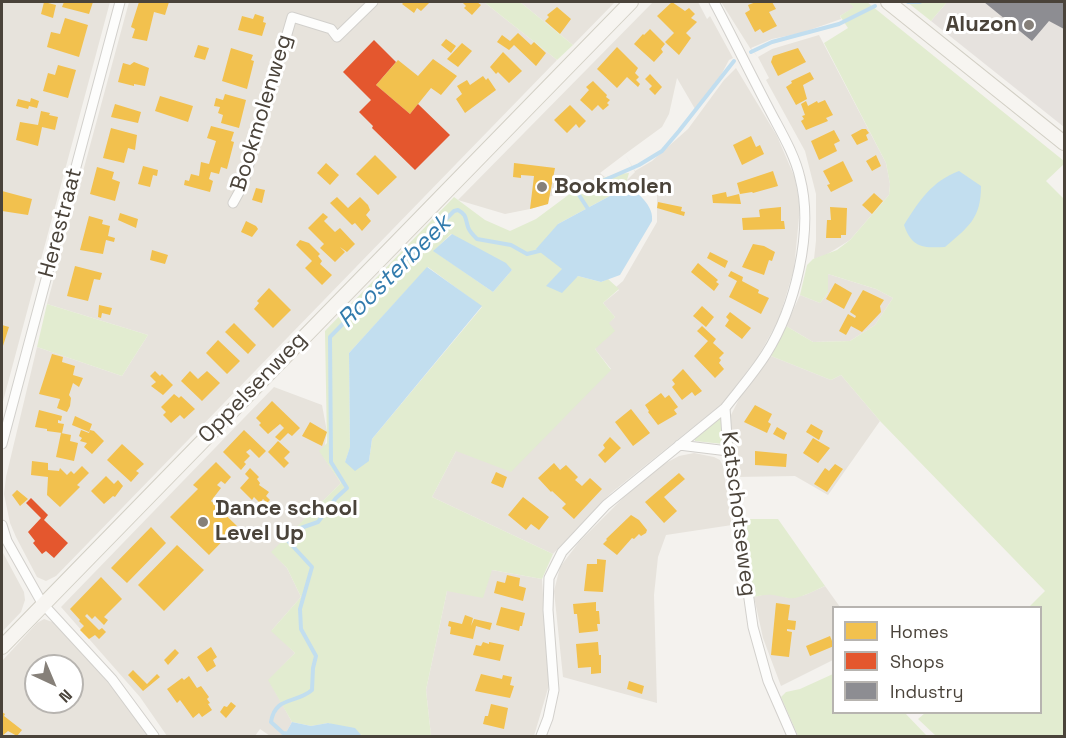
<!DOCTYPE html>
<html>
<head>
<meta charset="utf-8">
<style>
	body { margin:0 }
	#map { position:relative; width:1066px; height:738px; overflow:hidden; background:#f4f2ee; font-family:"Space Grotesk",sans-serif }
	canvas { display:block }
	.frame { position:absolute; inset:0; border:3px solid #4a433a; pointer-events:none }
	.legend { position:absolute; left:832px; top:606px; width:210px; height:108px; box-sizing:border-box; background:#fff; border:2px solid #b7b4b0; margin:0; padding:8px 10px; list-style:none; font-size:18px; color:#4a433a }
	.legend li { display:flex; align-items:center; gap:12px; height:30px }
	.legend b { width:30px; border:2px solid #b7b4b0 }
	.north { position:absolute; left:24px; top:654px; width:60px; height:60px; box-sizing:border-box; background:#fff; border:2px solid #b7b4b0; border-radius:50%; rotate:136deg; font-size:16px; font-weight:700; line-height:24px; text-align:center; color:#4a433a }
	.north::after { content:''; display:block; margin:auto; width:21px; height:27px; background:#868079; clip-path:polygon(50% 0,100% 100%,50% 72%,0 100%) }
</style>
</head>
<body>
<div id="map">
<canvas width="1066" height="738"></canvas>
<div class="frame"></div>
<ul class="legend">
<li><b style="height:16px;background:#f2c14e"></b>Homes</li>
<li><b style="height:16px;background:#e4572e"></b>Shops</li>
<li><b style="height:16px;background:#8d8d92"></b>Industry</li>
</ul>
<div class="north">N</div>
</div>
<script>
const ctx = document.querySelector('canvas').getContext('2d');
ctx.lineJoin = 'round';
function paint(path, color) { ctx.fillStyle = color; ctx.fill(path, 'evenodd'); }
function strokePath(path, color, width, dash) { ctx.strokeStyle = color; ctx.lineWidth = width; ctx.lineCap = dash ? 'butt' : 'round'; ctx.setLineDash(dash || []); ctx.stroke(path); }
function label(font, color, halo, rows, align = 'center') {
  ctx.font = font + ' "Space Grotesk",sans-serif'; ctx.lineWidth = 6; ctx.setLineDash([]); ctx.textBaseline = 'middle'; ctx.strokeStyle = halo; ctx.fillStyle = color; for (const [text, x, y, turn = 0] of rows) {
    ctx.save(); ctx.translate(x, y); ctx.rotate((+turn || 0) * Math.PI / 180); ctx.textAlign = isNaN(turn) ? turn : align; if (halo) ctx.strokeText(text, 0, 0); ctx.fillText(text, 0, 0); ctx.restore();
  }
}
paint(new Path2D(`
	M2,2H110L2,405Z
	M129,2H484L557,60L56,576L46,581L37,577L16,537L10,523L4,494L6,477L37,347L122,376L148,335L47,304Z
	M520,2H615L573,45Z
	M653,2H698L707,19L710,16L733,58L729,60L720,77L695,109L677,78L669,114L662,127L625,154L635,171L652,161L688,129L724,80L736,68L777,136L795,178L800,207L794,269L779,319L758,357L723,403L611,493L553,554L432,497L456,451L611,369L595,349L608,323L615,317L603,303L619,290L616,287L623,281L657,222V195L627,180L635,172L625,154L600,173L605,177L551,196L549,197L548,204L530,209L505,214L458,200Z
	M721,2H848L855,7L840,16L841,19L801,33L772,39L751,48L758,57L772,49L819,35L886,163L890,184L889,195L850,240L826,255L814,259L816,241V194L805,151L766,80L769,78L758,57L750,48Z
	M828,274L876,289L893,298L875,325L850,341L813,342L786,326L800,295L820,303L828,293Z
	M771,356L831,380L841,375L880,421L828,495L795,476L737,477L729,419L741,395Z
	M274,387L322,405L327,432L323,456L341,483L272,552L287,568L301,597L272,630L295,653L269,680L292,722L284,736H270L260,729L255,736H167L140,697L61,607Z
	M694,453L714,457L720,460L723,466L732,525L666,535L658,557L654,595L657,703L563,677L554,591L560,567L579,542L623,498L662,465L679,456Z
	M2,551L24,592L25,600L21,612L2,632Z
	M492,570L542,579L549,685L534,736H431L426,690L447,591Z
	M825,586L840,607L834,608L833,660L781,686L763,638L754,597L770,593L789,598L805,595Z
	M44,619L55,623L91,662L129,708L148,736H2V661L37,623ZM36,666H72V702H36Z`), '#e7e3dc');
paint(new Path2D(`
	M947,2H1064V127L931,21Z`), '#e6e2de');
paint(new Path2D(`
	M484,2H520L573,45L557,60Z
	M848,2H867L1064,161V164L1046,181L1064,199V736H936L918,719L925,713L1040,712V608L1029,607L1045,591L880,421L841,375L831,380L771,356L786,326L813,342L850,341L875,325L893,298L876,289L828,274V293L820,303L800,295L807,265L813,259L837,250L850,240L889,195L890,184L886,163L824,43L848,28L840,16L854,7Z
	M907,2H947L931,21Z
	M629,173L627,180L632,187L621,190L558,224L562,270L547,286L578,276L601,282L608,279L619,289L603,303L615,317L609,323L615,331L595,349L611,370L511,472L456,451L432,497L553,554L542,579L492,570L483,598L447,591L426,690L431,736H362V735L328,723L311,726L292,722L268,680L295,653L271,631L301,597L287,568L271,552L341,483L319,451L327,443L325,331L454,197L485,220L510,231L536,219L575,190L599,179L617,174ZM451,234L512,270L493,292L434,251ZM428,267L482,307L372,439L369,461L345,462L350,448L349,353Z
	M47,304L148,335L122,376L37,347Z
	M719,419H721L723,444L695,441L694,437Z
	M743,519H778L825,586C815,590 799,600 788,598C773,595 770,593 754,597Z
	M833,674L834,712L905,713L927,736H798L781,697L786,692L800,689Z`), '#e2ecd0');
paint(new Path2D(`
	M959,171L981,186C981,219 968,227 945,247C923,248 912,248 904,225C919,201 932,181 959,171Z
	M632,187C641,197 654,207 652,221L620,275L601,282L578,276L562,293L546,286L562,269L536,249L558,224L621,190Z
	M452,234L506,263L512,270L493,292L433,251Z
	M427,267L482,306L372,439L369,461L355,471L345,462L350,447L349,353Z
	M292,722L311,726L328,723L355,728L362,736H284Z`), '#c2deef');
paint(new Path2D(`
	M44,2L56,5L53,18L41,14Z
	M64,2H93L89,14L62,7Z
	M139,2H169L165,15L154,12L147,41L132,38L135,29L131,27Z
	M404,2H430L421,11L417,8L414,13L402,4Z
	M462,2H477L481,5L472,15L464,8L466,6Z
	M672,2L685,11L689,8L695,14L691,18L697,22L686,33L691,38L679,55L665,42L674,33L657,16Z
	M756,2H772L776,9L769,12L777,26L763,33L760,29L755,32L745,13L750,10L748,5Z
	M557,7L571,19L560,34L545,21L549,17L547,15Z
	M255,14L264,17L263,22L266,23L262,36L238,30L242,16L253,19Z
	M65,18L88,25L79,57L47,47L51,32L60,34Z
	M650,29L665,44L661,49L663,52L654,62L634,44L643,34L644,35Z
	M518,33L531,45L534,42L546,53L536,66L514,45L509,50L497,42L502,35L510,41Z
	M446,39L456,46L451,53L441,45Z
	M462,43L472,51L458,67L447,59Z
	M198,45L209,48L205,60L194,57Z
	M617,47L638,68L635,73L639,77L636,80L640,84L638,87L627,77L617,88L597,69Z
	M231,48L253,55L251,60L254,61L247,89L222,81Z
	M798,48L806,62L778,76L771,62L773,56Z
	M503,52L522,71L509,83L498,72L496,74L490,67Z
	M433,59L457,76L441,95L431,88L410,114L376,85L398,60L418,76Z
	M134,62L149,68L145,86L134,84V86L118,82L123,63L130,65Z
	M58,65L76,70L68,98L43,91L48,73L55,75Z
	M810,72L814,79L803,85L807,99L796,105L786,87L792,83L791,81Z
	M650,74L662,87L655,95L649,89L652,86L645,79Z
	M483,76L486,80L488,78L496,90L465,113L456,99L462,94L457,86L467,80L470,85Z
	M593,81L607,95L606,97L610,100L607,103L609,105L603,110L598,105L592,111L580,100L589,90L586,87Z
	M225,94L246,100L239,128L221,123L223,115L218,113L220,107L214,106L216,98L223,100Z
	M160,96L193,106L188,122L155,111Z
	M31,98L39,101L37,108L29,106L28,109L16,106L18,99L30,102Z
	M825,100L833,115L826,118L828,121L806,130L801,121L804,119L802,116L805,115L801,104L806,101L808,106L817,101L818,103Z
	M115,104L141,112L138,123L111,117Z
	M570,105L586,121L579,128L576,124L567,133L554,120Z
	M41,111L50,113L49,115L58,117L55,130L42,127L38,146L16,140L20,122L38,125Z
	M211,126L234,132L231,141L234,142L227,169L221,167L219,174L211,172L209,179L213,181L210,192L184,185L185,180L189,181L191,174L199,176L201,162L209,164L216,141L207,138Z
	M111,128L137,135L135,150L128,148L124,163L103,158Z
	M862,129H866L869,133L866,135L868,140L857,145L851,135Z
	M834,130L840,141L834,144L837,151L819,160L811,141Z
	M751,136L756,147L760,145L764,154L742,165L733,145Z
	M375,155L397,177L378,195L356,174Z
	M876,155L881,166L872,171L866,161Z
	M843,161L853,181L831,192L827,185L830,184L823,171Z
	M326,163L339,175L330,185L317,173Z
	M514,163L555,168L548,204L530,209L534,176L521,175V178L513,177Z
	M143,166L158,170L157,176L153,175L150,187L138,184Z
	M97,167L114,172L112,179L120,182L115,201L90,194Z
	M773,171L778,186L753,193L752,192L740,194L737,183Z
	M256,188L265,190L262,203L252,200Z
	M2,191L32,199L28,215L2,211Z
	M726,192L727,197L739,194L741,204L713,203L712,195Z
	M874,193L883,201L872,214L862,205Z
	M337,197L348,208L360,197L368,205L370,210L366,215L371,221L362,231L355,223L352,225L330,203Z
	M658,202L682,207L681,211L685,212L684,216L657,208Z
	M781,207V221H784L785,229L743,230L742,218L760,217L759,210L761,209Z
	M830,207L847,208L846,235H841V238H826L827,220H831Z
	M120,213L138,219L136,228L118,220Z
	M323,213L328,217L324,221L335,232L340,228L355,244L347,252L340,247L345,252L335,262L320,248L324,244L308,228Z
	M89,216L103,220L102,224L110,226L108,236L115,238L114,242L106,240L103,254L80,250Z
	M246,221L256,226L258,229L252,237L241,232Z
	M300,240L309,243L320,254L318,256L322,261L320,264L332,275L322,285L305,268L312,261L296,245Z
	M753,244L764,246L775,252L772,261L769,260L764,275L742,267Z
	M152,250L168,255L165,264L150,260Z
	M710,252L728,261L725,268L707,258Z
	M698,263L718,280L716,282L719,284L714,291L691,272Z
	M75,266L102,273L100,280L94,279L88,301L67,296Z
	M731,271L743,277L742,281L759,290L758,293L769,298L761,314L729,297L737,281L728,276Z
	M835,283L852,293L844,309L826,299Z
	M269,288L291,310L273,328L254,309L259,303L257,301Z
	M863,290L884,300L880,306L881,312L862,332L851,326L846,335L839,331L848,314L855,318L856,316L850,312Z
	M99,305L112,308L110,315L102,313L101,318L98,317Z
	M702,306L714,317L706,327L693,316Z
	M730,312L751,328L742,339L725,326L729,320L726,317Z
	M234,323L256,345L248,354L225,332Z
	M2,325L9,327L2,349Z
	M702,326L716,339L713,343L724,353L719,358L721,360L719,363L724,369L715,378L694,356L708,341L697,331Z
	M218,340L240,361L227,374L206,353Z
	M52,354L63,357L62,362L75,366L73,375L83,378L79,387L73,383L69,395L71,398L70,406L67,412L57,408L60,399L39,394Z
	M683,369L702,391L695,396L692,392L682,400L672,387L675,384L672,380Z
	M155,371L160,376L162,374L173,385L163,395L151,386L156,382L150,376Z
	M190,371L198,379L207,371L220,383L202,401L181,381Z
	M661,393L665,398L669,395L678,407L674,410L677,414L658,425L648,412L649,411L645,405Z
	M174,394L179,398L181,396L195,409L184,419L180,415L171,423L163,415L166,412L161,407Z
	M272,401L300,428L292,436L288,433L280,441L275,437L284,428L280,424L268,434L259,425L261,423L256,418Z
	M755,405L772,414L768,422L771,424L767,433L744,422Z
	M631,409L650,433L633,446L615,422Z
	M39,410L62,416L61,421L58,420V423L64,424L62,433L47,431V429L35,427Z
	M75,416L92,424L89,432L72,425Z
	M310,422L327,432L322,446L302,436Z
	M811,424L823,431L819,440L806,432Z
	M777,427L787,433L784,440L773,434Z
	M81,430L89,433L90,430L94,431L104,441L92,454L84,447L87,443L80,441L82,438L79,436Z
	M244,430L266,451L259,458L250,449L246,452L250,456L244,462L246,464L241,470L223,452Z
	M61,433L71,435L70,441L78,443L74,461L56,457Z
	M610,437L621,448L605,463L598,455L605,448L603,445Z
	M813,438L830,448L818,463L803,453Z
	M278,441L290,452L284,458L289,463L284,468L268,452Z
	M122,444L144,464L136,471L139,473L131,482L107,460Z
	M755,451L787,454L786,467L755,465Z
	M32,461L48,463V470L59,471L60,468L67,475L71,471L74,474L82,466L89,473L77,485L80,487L60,507L47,495L48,477L31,475Z
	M216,462L231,477L225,484L221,481L217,485L221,488L211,501L237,526L209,555L170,517L198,489L193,485Z
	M554,463L560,470L566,465L578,477L575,480L582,486L590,478L602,489L574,519L562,508L566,504L552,491L551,492L538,478Z
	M835,464L843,469L827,492L814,484L825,468L829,471Z
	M250,468L259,477L257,479L260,483L259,485L269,492L266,496L270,500L267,503L263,499L260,503L254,497L252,500L240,488L249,478L245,474Z
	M496,472L507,477L503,488L491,483Z
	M679,473L685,479L664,497L677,511L664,523L645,502Z
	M106,476L114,484L118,480L123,486L115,497L113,496L104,504L91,491Z
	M17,490L28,499L20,506L12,495Z
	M523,497L549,517L539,530L531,524L526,530L508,515Z
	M631,515L639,520L647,530L646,533L641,536L639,534L634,539L632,538L617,555L603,544L607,540L606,539Z
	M151,527L166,543L127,583L111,568Z
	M177,545L204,570L164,611L138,585Z
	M597,559L606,560L603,592L584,591L587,564H597Z
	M507,575L520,578L519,586L526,588L523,601L494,593L497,581L505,583Z
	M101,577L122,599L104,617L108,620L104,625L95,616L92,619L87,614L85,616L99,630L102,628L106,632L99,639L95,635L89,639L80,630L84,626L79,621L80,620L70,609Z
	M596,602V611H599L600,624H597L598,631L579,633L577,614H574L573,604Z
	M776,603L790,605L788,620L796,621L795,630L787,629V631L792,632L789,657L771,655Z
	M501,607L525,613L522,626H520L519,631L496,625Z
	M465,615L473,618L471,626L474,619L492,623L490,630L476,626L473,639L450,634L451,627L448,626L449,621L462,624Z
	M830,636L834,646L810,656L806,646Z
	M483,642L489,644V642L504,645L500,661L473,655L476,645L481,646Z
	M598,642L599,655H601V673L591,674V667L578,668L576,644Z
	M211,647L217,657L213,660L216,666L207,672L197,657Z
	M175,649L179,653L168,665L164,660Z
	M133,670L147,684L157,674L160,677L143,691L128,675Z
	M481,674L502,679L503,675L512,677L510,685L514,686L510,698L475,691Z
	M189,676L197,688L201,686L209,697L207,699L210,703L208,704L212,710L202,717L199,713L193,718L180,700L177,703L167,689L182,678L184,680Z
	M629,681L644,686L642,694L627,689Z
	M231,702L236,706L226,718L220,712L224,706L227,707Z
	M491,704L508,708L504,729L483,724L485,716H488Z
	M2,712L5,714L4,716L22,730L17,736L8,731L2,736Z`), '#f2c14e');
paint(new Path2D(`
	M374,40L396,62L376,85L410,114L418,104L450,135L415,170L372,128L373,126L359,112L371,100L343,72Z
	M31,498L48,515L44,520L68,543L54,558L46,551L42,554L33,543L35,541L28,532L41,518L26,503Z`), '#e4572e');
paint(new Path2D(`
	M984,2H1064V29L1049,21L1032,41Z`), '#8d8d92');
strokePath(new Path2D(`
	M908,2H920
	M751,52L772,42L839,24L875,6
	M590,212L577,192L639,165L662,151L679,131L734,61
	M290,734L283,733L271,722C275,696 296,704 312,690L313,668L316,656L301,629L300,609L312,567L288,541L298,529L318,522L336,498L347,488L331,462L330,337L454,211L458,210C467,215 465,218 468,227C469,231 474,236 477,239L511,245L527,254L543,250`), '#c2deef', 4);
const street = new Path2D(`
	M714,2C733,38 751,75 770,111C781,132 795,155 800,178C814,231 795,308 766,354C754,373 739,390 725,408L728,451L753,627L768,681L792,736
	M233,203L243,185L292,17L331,29L337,37L373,2
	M2,444L120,2
	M679,445L728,451
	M2,525L7,541L42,603L112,679L154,736
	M541,736L548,718L554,690L548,610L549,578L562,552L606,505L725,408`);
const secondary = new Path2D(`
	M888,2L1064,143
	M2,647L631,2`);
strokePath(street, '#d2d0cc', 11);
strokePath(secondary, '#d2cfc5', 16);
strokePath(street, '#fdfdfc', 9);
strokePath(secondary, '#f7f5f1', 14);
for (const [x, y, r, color] of [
	[1029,25,6,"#868079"],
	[542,187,6,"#868079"],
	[203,522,6,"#868079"]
]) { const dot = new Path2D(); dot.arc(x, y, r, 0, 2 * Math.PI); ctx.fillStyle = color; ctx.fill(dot); strokePath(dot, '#fff', 2); }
label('bold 22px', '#4a433a', '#fff', [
	["Aluzon",1017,25,"right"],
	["Bookmolen",554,187],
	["Dance school",215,509],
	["Level Up",215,534]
], 'left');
label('22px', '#4a433a', '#fff', [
	["Bookmolenweg",262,113,-73],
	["Herestraat",61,223,-75],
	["Oppelsenweg",253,388,-46],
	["Katschotseweg",738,514,83]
]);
label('italic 24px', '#327bad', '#fff', [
	["Roosterbeek",395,272,-45]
]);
</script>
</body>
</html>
